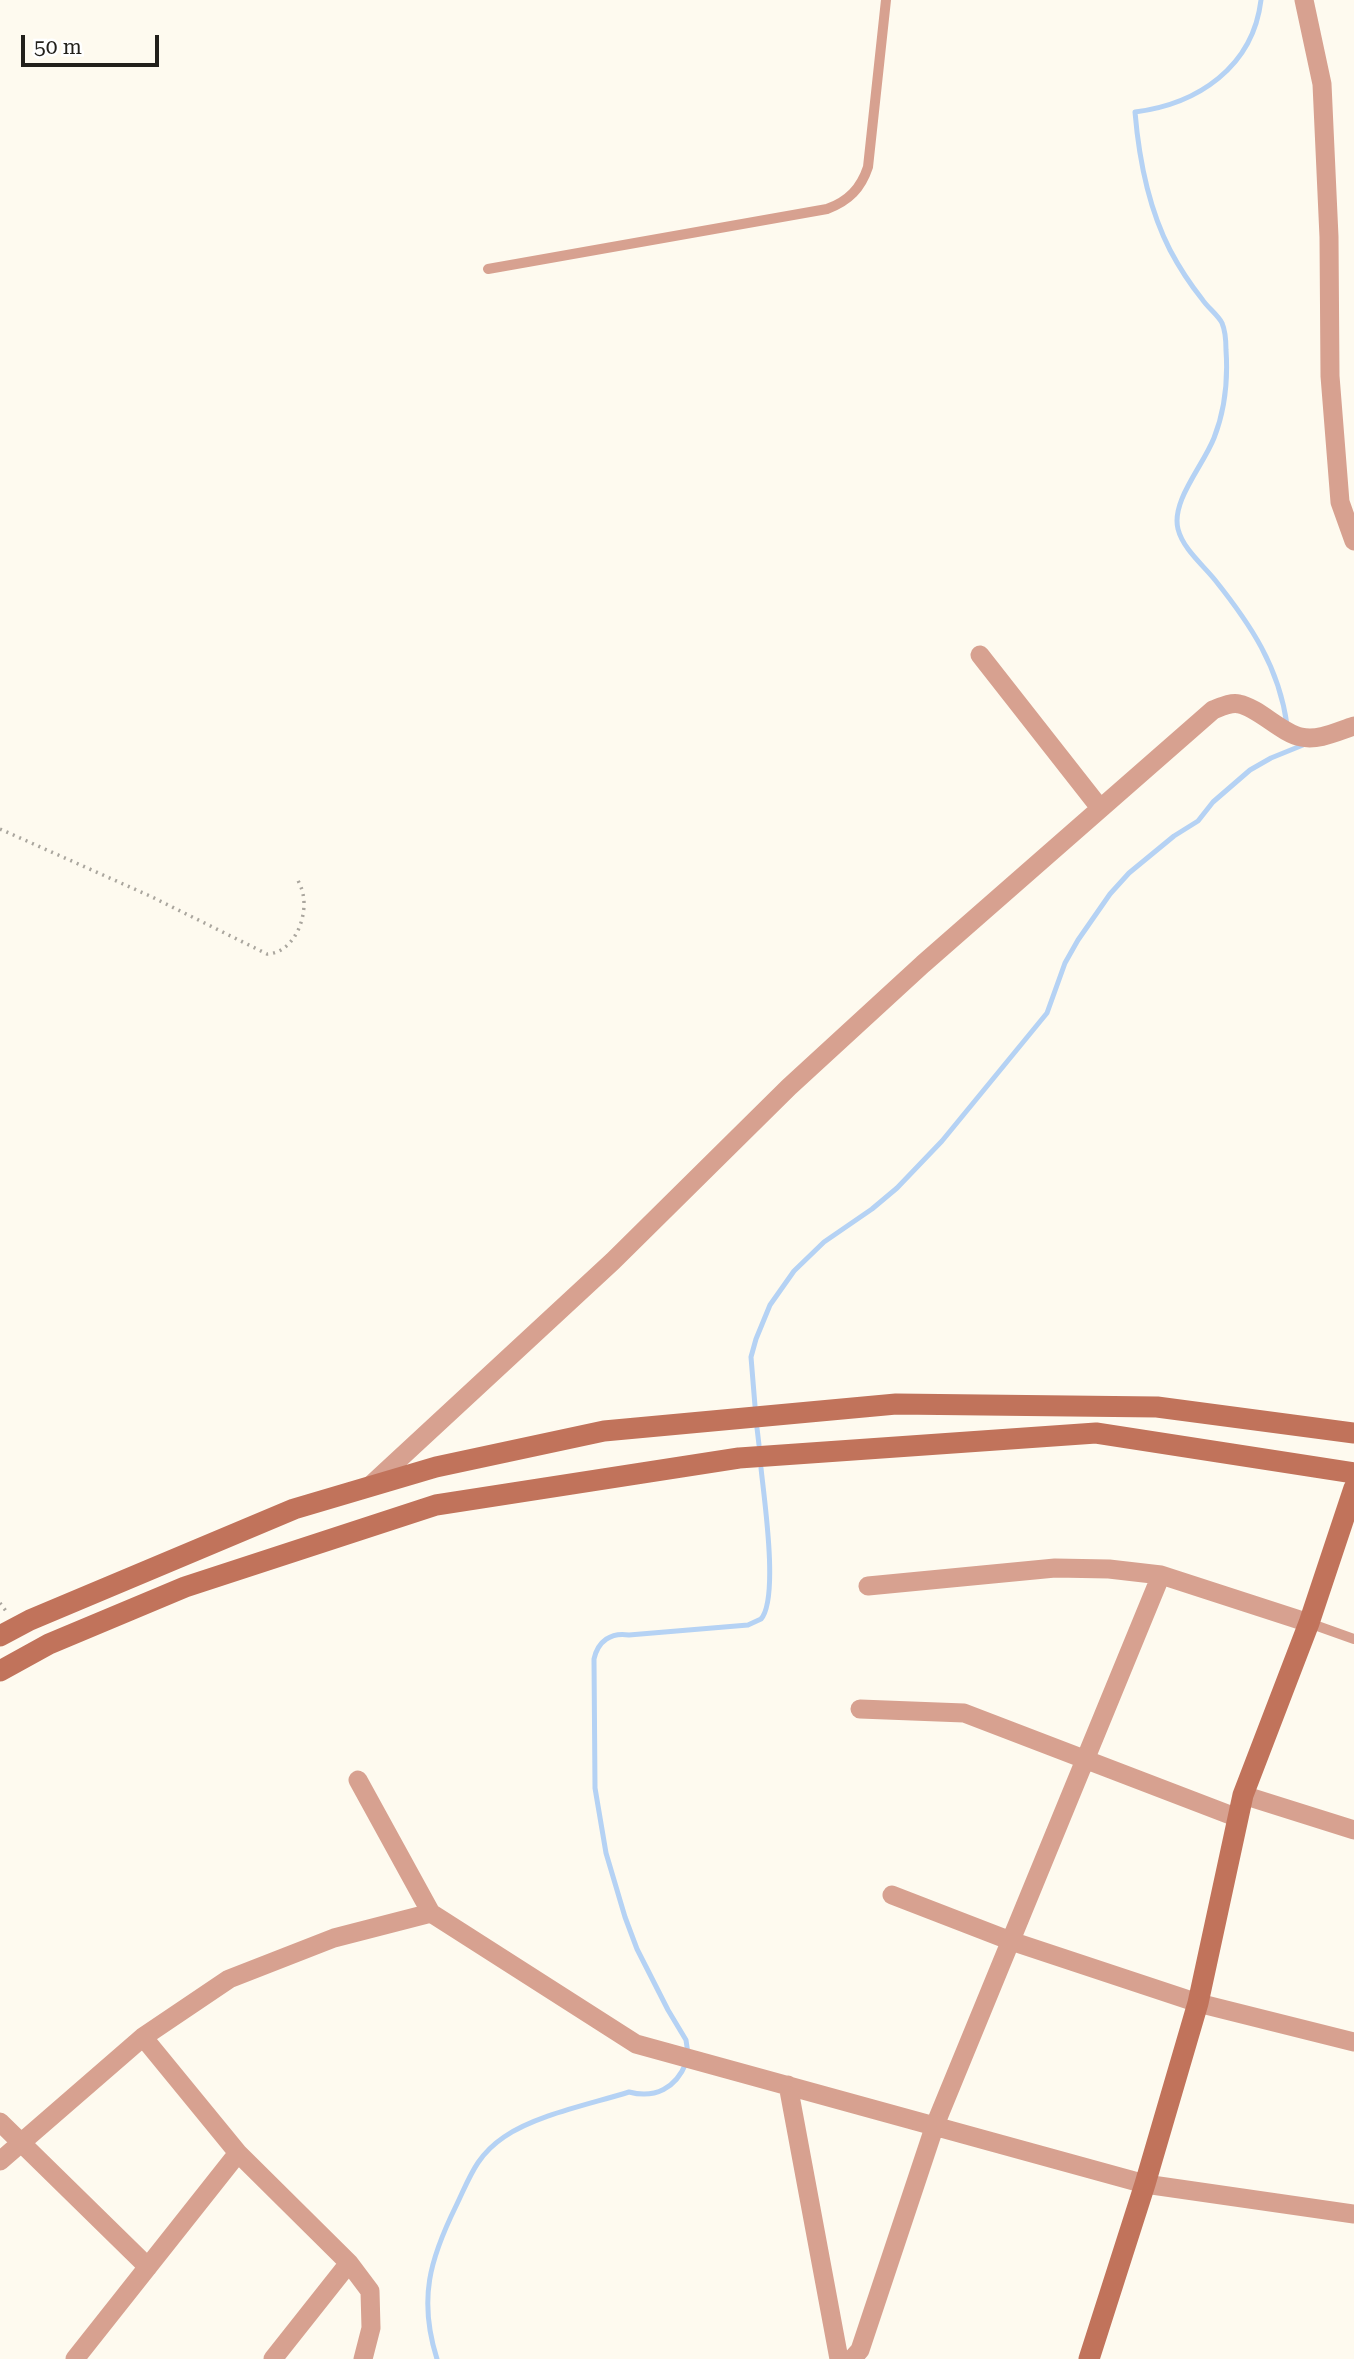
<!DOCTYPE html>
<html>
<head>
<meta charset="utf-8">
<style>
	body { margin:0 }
	#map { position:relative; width:1354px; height:2359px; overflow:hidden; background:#fefaef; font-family:"Roboto Serif",serif }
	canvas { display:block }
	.scale { position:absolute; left:21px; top:35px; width:138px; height:32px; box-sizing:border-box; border:4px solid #22201b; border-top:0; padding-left:9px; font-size:21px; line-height:24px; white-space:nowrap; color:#22201b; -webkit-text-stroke:5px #fff; paint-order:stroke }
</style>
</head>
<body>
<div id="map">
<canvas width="1354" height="2359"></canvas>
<div class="scale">50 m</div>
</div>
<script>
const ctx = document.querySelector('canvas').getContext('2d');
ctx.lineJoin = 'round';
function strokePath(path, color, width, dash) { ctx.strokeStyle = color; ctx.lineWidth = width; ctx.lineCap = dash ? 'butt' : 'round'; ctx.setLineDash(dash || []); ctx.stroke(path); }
strokePath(new Path2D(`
	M1261,0C1253,67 1198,104 1135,112C1139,160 1148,207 1170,250C1179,267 1190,284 1202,299C1207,307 1218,315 1222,323C1225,330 1226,342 1226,350C1228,379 1225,410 1214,438C1203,466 1171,501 1178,529C1183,549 1203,565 1215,580C1251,625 1279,667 1287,725
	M755,1406L751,1357L756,1339L770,1305L794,1271L824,1242L872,1209L897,1188L942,1141L1047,1013L1065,963L1078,940L1110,894L1129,873L1174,836L1198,821L1213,802L1250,770L1271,758L1303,745
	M757,1428L759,1445
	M688,2054L686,2040L668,2010L637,1949L625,1917L606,1853L595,1788L594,1659C598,1641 611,1632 629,1635L748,1625L761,1619C779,1598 764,1498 761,1468
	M437,2359C418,2299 430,2259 456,2206C470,2177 476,2156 504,2137C536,2115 591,2104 629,2092C655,2099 676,2088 686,2063`), '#b5d2f4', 5);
strokePath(new Path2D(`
	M0,829L150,896L267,954C294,953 308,917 303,894C302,888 299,883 297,878
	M0,1603L6,1611`), '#aaa69e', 3.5, [2, 5]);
strokePath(new Path2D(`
	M488,269L827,209C849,201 861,188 868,167L886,0
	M1309,1623L1354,1639`), '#d7a190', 10);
strokePath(new Path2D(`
	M1304,0L1322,84L1329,237L1330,376L1340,502L1354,541
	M980,655L1100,808
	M371,1485L613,1261L789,1087L923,964L1213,710C1221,707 1231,702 1239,704C1259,708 1281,733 1301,737C1319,741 1338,731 1354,726
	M868,1586L1055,1568L1109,1569L1161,1575L1309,1623
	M860,1709L964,1713L1238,1818
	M358,1780L431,1913L636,2044L1145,2184L1354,2214
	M1243,1795L1354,1830
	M892,1895L1011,1941L1198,2003L1354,2042
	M143,2037L238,2153L349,2263L370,2291L371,2328L363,2359
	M788,2085L839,2359
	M0,2122L148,2267
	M0,2161L143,2037L229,1979L334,1938L431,1913
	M75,2359L238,2153
	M273,2359L349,2263
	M852,2359L860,2350L935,2125L1161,1575`), '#d7a190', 19);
strokePath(new Path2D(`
	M0,1636L30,1620L294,1509L436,1467L604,1431L896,1404L1157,1407L1354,1433
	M0,1671L49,1644L185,1587L436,1505L739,1458L1096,1433L1354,1473
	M1089,2359L1145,2184L1198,2003L1243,1795L1309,1623L1354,1488`), '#c1735b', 21);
</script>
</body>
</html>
